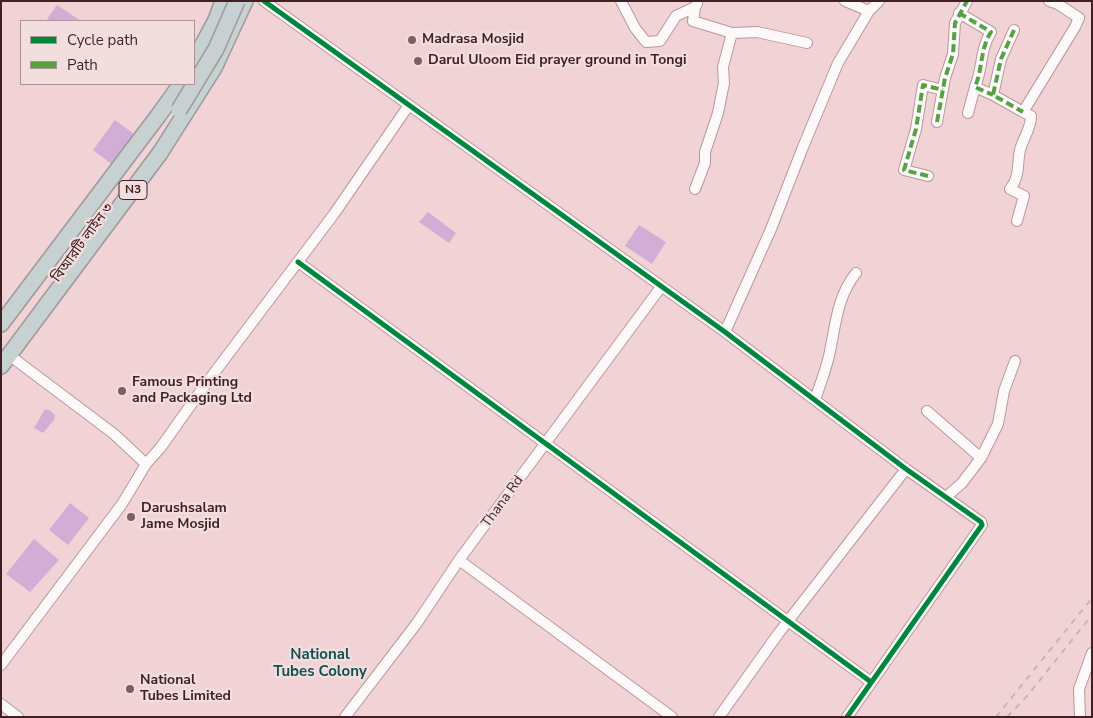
<!DOCTYPE html>
<html>
<head>
<meta charset="utf-8">
<style>
	body { margin:0 }
	#map { position:relative; width:1093px; height:718px; overflow:hidden; background:#f2d3d5; font-family:"Nunito Sans",sans-serif }
	canvas { display:block }
	.frame { position:absolute; inset:0; border:2px solid #421f23; pointer-events:none }
	.legend { position:absolute; left:20px; top:20px; width:175px; height:65px; box-sizing:border-box; background:#f2dedf; border:1px solid #ac9294; margin:0; padding:6px 9px; list-style:none; font-size:15px; color:#421f23 }
	.legend li { display:flex; align-items:center; gap:10px; height:25px }
	.legend b { width:25px; border:1px solid #ac9294 }
</style>
</head>
<body>
<div id="map">
<canvas width="1093" height="718"></canvas>
<div class="frame"></div>
<ul class="legend">
<li><b style="height:6px;background:#00873e"></b>Cycle path</li>
<li><b style="height:6px;background:#55a242"></b>Path</li>
</ul>
</div>
<script>
const ctx = document.querySelector('canvas').getContext('2d');
ctx.lineJoin = 'round';
function paint(path, color) { ctx.fillStyle = color; ctx.fill(path, 'evenodd'); }
function strokePath(path, color, width, dash) { ctx.strokeStyle = color; ctx.lineWidth = width; ctx.lineCap = dash ? 'butt' : 'round'; ctx.setLineDash(dash || []); ctx.stroke(path); }
function label(font, color, halo, rows, align = 'center') {
  ctx.font = font + ' "Nunito Sans","Noto Sans Bengali",sans-serif'; ctx.lineWidth = 4.5; ctx.setLineDash([]); ctx.textBaseline = 'middle'; ctx.strokeStyle = halo; ctx.fillStyle = color; for (const [text, x, y, turn = 0] of rows) {
    ctx.save(); ctx.translate(x, y); ctx.rotate((+turn || 0) * Math.PI / 180); ctx.textAlign = isNaN(turn) ? turn : align; if (halo) ctx.strokeText(text, 0, 0); ctx.fillText(text, 0, 0); ctx.restore();
  }
}
paint(new Path2D(`
	M57,5L81,21H51L47,19Z
	M115,120L137,136L114,166L93,150Z
	M428,212L456,233L449,243L419,222Z
	M639,225L666,242L652,264L625,246Z
	M45,409L49,410L55,415L54,420L43,433L34,428Z
	M70,503L89,518L68,545L49,530Z
	M34,539L59,560L30,592L6,574Z`), '#d2add5');
const minor = new Path2D(`
	M264,1L725,332L906,469L981,522L982,525L847,717
	M621,1L635,28L646,42L660,41L676,16L695,7L697,4
	M845,1L869,11
	M695,7L693,21L732,33L757,32L807,43
	M959,13L991,32C980,49 983,68 975,87L993,95
	M1014,30L1001,59L993,95L1023,112
	M968,113L975,87
	M937,122L945,78L953,54L955,23L967,1
	M928,176L904,170L916,129L923,85L943,90
	M695,189L705,163V152L718,113L724,83L723,67L732,33
	M1017,221L1024,196L1010,189C1020,177 1017,164 1020,150C1023,138 1031,129 1031,116L1023,112L1075,27L1079,18L1058,4L1049,1
	M298,262L871,682
	M725,332L771,229L803,147L838,63L869,11L879,1
	M9,355L114,434L146,464L161,447L205,385L334,214L409,105
	M815,400C820,384 827,368 830,351C836,323 837,297 856,273
	M927,411L981,458
	M946,497L962,483L981,458L998,424L1004,391L1015,361
	M459,560L672,717
	M1,665L122,504L146,464
	M1,704L18,717
	M345,717L417,623L459,560L661,287
	M719,717L778,634L906,469
	M1080,717L1079,689L1092,653`);
const highway = new Path2D(`
	M194,61L216,20L223,1
	M1,324L158,116L181,84
	M1,366L160,153L214,68L245,1`);
strokePath(minor, '#b7999c', 12);
strokePath(highway, '#9b999a', 18);
strokePath(minor, '#fdf8f9', 10);
strokePath(highway, '#c8d1d2', 15);
strokePath(new Path2D(`
	M996,717L1092,598
	M1007,717L1028,695L1092,615`), '#c0b7b7', 2, [6, 6]);
const highwayBridge = new Path2D(`
	M179,110L216,49L237,1`);
strokePath(highwayBridge, '#9b999a', 18, []);
strokePath(highwayBridge, '#c8d1d2', 15);
strokePath(new Path2D(`
	M959,13L991,32C980,49 983,68 975,87L993,95
	M1014,30L1001,59L993,95L1023,112
	M937,122L945,78L953,54L955,23L967,1
	M928,176L904,170L916,129L923,85L943,90`), '#55a242', 4, [8, 4]);
strokePath(new Path2D(`
	M264,1L725,332L906,469L981,522L982,525L847,717
	M298,262L871,682`), '#00873e', 5);
for (const [x, y, r, color] of [
	[412,40,5,"#805e61"],
	[418,61,5,"#805e61"],
	[122,391,5,"#805e61"],
	[131,517,5,"#805e61"],
	[130,689,5,"#805e61"]
]) { const dot = new Path2D(); dot.arc(x, y, r, 0, 2 * Math.PI); ctx.fillStyle = color; ctx.fill(dot); strokePath(dot, '#f2dedf', 2); }
for (const [x, y, w] of [
	[133,190,28]
]) { const box = new Path2D(); box.roundRect(x - w / 2, y - 9.5, w, 19, 4); ctx.fillStyle = '#f2dedf'; ctx.fill(box); strokePath(box, '#421f23', 1); }
label('bold 12px', '#421f23', null, [
	["N3",133,190]
]);
label('bold 14px', '#421f23', '#f2dedf', [
	["Madrasa Mosjid",422,40],
	["Darul Uloom Eid prayer ground in Tongi",428,61],
	["Famous Printing",132,383],
	["and Packaging Ltd",132,399],
	["Darushsalam",141,509],
	["Jame Mosjid",141,525],
	["National",140,681],
	["Tubes Limited",140,697]
], 'left');
label('14px', '#421f23', '#f2dedf', [
	["বিআরটি লাইন ৩",83,243,-54],
	["Thana Rd",503,502,-54]
]);
label('bold 15px', '#135151', '#f2dedf', [
	["National",320,655],
	["Tubes Colony",320,672]
]);
</script>
</body>
</html>
